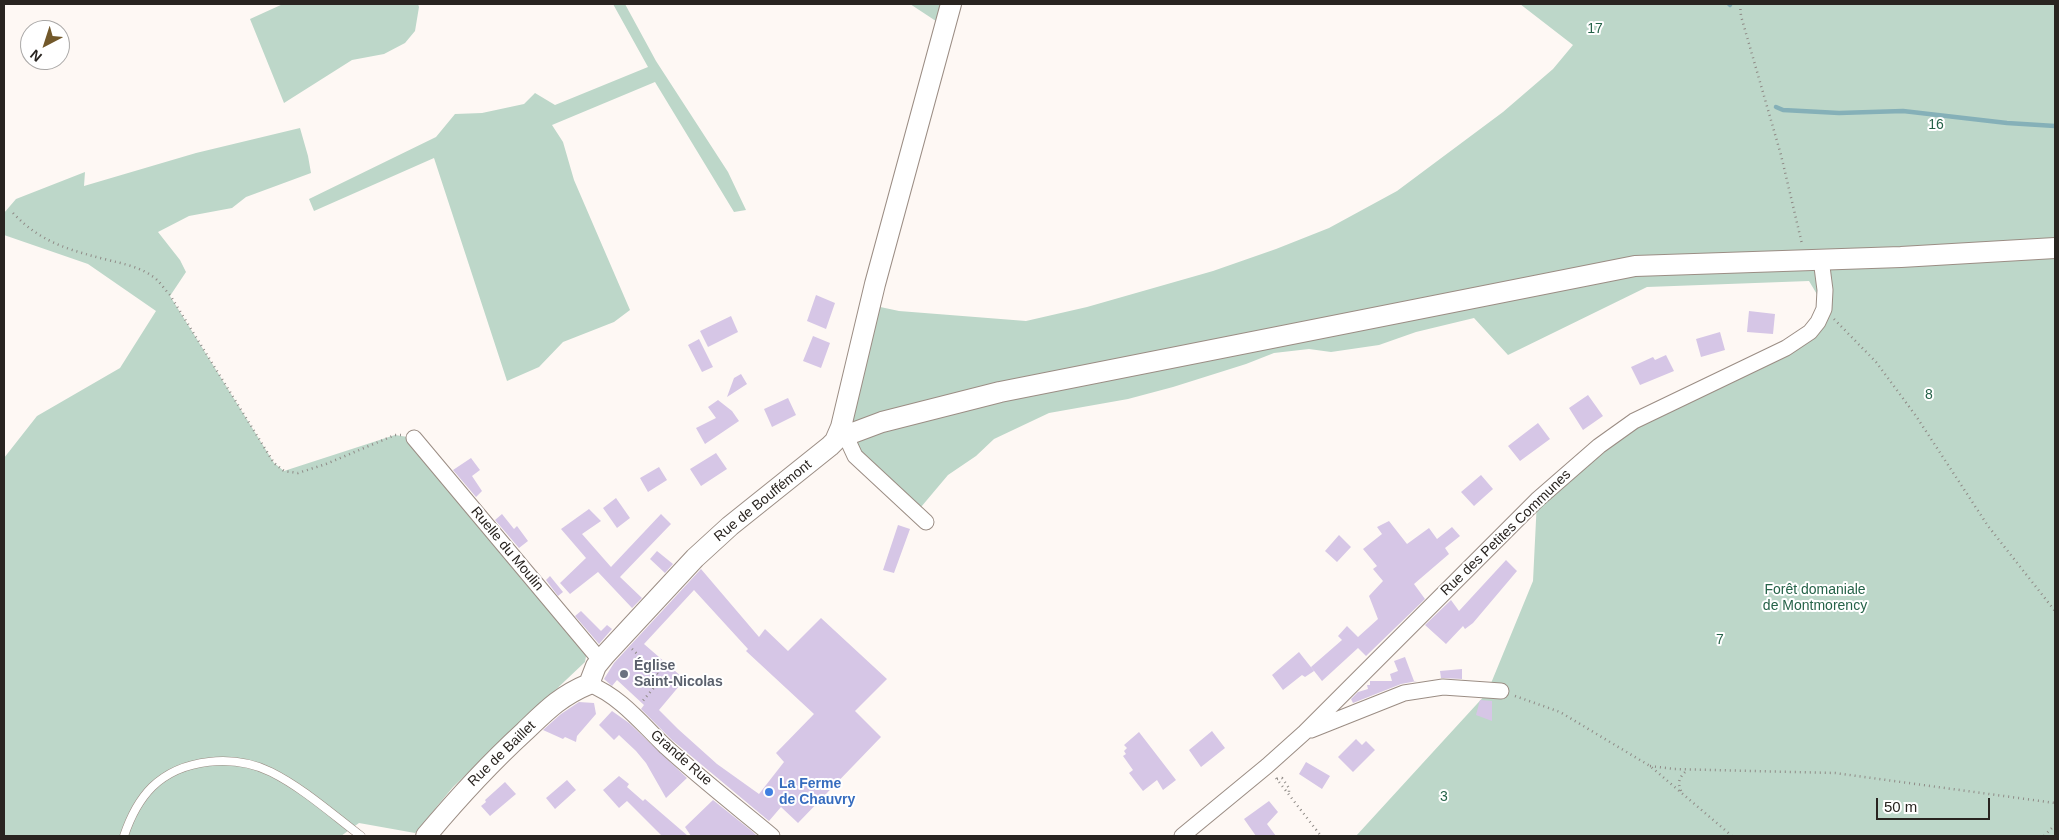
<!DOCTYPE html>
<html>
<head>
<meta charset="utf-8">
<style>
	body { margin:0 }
	#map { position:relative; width:2059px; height:840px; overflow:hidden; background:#fef8f4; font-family:Helvetica,sans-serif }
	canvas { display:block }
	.frame { position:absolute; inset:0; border:5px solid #292420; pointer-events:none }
	.north { position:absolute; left:20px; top:20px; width:50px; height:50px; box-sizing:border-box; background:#fff; border:1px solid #a9a7a6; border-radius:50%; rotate:220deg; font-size:14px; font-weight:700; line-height:20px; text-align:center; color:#292420 }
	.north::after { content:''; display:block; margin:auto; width:18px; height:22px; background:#72582a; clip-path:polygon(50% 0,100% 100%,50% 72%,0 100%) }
	.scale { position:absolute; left:1876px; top:798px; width:114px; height:22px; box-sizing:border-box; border:2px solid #292420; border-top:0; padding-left:6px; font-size:15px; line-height:18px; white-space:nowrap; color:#292420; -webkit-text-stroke:4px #fff; paint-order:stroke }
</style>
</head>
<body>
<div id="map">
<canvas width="2059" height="840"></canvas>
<div class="frame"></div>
<div class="north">N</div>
<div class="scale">50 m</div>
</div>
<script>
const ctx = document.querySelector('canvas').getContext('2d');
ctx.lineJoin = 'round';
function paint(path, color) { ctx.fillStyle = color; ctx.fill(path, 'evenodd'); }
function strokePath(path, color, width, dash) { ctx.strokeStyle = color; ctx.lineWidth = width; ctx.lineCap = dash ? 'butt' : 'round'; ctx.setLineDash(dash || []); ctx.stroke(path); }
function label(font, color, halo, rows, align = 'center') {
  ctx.font = font + ' Helvetica,sans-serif'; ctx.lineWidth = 4; ctx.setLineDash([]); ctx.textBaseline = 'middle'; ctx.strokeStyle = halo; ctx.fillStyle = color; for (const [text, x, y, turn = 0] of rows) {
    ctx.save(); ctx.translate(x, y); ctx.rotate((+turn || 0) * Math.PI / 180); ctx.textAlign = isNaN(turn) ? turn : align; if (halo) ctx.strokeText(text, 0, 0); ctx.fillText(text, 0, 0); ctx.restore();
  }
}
paint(new Path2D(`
	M283,4H418L419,7L415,31L405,43L384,54L352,60L284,103L250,19Z
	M613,4H625L656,61L728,172L746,210L734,212L655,82L552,125L563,142L574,180L630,310L614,322L563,342L539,367L507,381L434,158L314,211L309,199L436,137L455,114L482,113L524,104L535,93L555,105L648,67Z
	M910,4H951L945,27Z
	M1520,4H2055V836H1356L1487,693L1533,581L1537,500L1599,446L1815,335L1821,301L1809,281L1647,287L1508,355L1474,318L1416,332L1379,345L1331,352L1309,349L1274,353L1246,364L1173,387L1128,399L1049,413L994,439L976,456L948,475L916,513L840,438L871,305L899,311L1026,321L1087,307L1213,271L1276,249L1329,228L1397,191L1503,112L1553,69L1573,45Z
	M300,128L308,156L311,173L246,197L232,208L189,216L158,232L180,260L186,272L170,296L274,463L284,471L395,435L414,438L588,645L585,662L453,787L415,833L359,823L341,836H4V458L37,416L120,368L156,311L88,264L4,235V213L16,199L85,172L84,186L196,153Z`), '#bdd7c9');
strokePath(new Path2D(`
	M1729,4L1730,5
	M1776,107L1783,110L1839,113L1903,111L2007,123L2055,126`), '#85b0b8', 4.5);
paint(new Path2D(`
	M816,295L835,303L826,329L807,321Z
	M1749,311L1775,314L1773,334L1747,332Z
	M731,316L738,332L708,347L700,331Z
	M1720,332L1725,350L1701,357L1696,339Z
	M813,336L830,343L821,368L803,361Z
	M699,339L713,367L702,372L688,345Z
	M1666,355L1674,371L1640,385L1631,367L1653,357L1655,360Z
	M741,374L747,384L727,397L734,378Z
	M1588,395L1603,416L1583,430L1569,408Z
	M788,398L796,415L772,427L764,409Z
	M718,400L732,411L739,421L705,444L696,428L716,418L708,407Z
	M1538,423L1550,439L1520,461L1508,446Z
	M716,453L727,469L701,486L690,469Z
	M471,458L480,470L472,476L482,491L476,497L453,470Z
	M659,467L667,480L648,492L640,478Z
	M1481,475L1493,489L1474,506L1461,492Z
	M616,498L630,518L617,528L603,508Z
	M589,509L601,521L582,534L611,567L661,514L671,524L620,577L642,598L632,608L598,572L570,594L560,583L586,558L561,529Z
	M502,514L514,529L517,526L528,541L519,548L495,520Z
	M1389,521L1407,544L1429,528L1437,539L1452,527L1460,536L1445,548L1449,554L1414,584L1425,599L1366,656L1358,648L1322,681L1311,667L1342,640L1338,636L1347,626L1358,637L1378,619L1369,596L1383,581L1373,569L1377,566L1363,549L1382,534L1377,527Z
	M898,525L910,529L894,573L883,570Z
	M1339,535L1351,547L1337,562L1325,551Z
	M657,551L673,564L665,573L650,559Z
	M1506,560L1517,571L1473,623L1465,629L1463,626L1446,644L1425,625L1451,600L1459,611Z
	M701,569L759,637L765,629L788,651L821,618L887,679L855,711L881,737L798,823L781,807L769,821L672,740L641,709L644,705L617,680L612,686L604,679L614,663ZM694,590L748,649L746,651L814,714L776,753L784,762L759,794L717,764L678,729L659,710L680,685L677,683L682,677L644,644Z
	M550,576L563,592L558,596L546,580Z
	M581,611L601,631L607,625L612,629L599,644L575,616Z
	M1299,652L1314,671L1305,677L1302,675L1283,690L1272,675Z
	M1405,657L1414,681H1417L1401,684L1353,703L1351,699L1358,692L1368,689L1367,685H1370V681H1392L1390,674L1398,671L1394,661Z
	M1462,669V679L1441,678L1440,671Z
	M1480,700L1492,701V721L1476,715Z
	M579,702L594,703L596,714L577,736L576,742L565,737L563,739L543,730L561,714Z
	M612,711L629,723L687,778L666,798L646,763L636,751L619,735L614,740L599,725Z
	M1212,731L1225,748L1201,767L1189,750Z
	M1139,732L1176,780L1163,790L1157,780L1143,791L1129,773L1133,770L1123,756L1126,754L1124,751L1127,748L1124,745Z
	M1356,739L1362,745L1366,741L1375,750L1353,772L1338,757Z
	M1306,762L1330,776L1322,789L1299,774Z
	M619,776L629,784L627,787L643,801L645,799L688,836H662L627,801L619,808L603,790Z
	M567,780L576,790L555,809L546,798Z
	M505,782L516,794L490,816L481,806L486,802L485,800Z
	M713,800L753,832L756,835L691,836L685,827Z
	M1269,801L1278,812L1267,824L1276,836H1256L1244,819Z`), '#d6c6e6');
const service = new Path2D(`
	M124,836C130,818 138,801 152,787C182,758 234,754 271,772C303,788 332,814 361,836`);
const minor = new Path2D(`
	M839,434L849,443L855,456L926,522
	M414,438L600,660
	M589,684C620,696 642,724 666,747C700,778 737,807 772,836
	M1311,730L1404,693L1443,687L1501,691
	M1182,836L1267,766L1305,732L1537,500L1599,446L1634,421L1786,348L1810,332L1818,322L1824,309L1825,290L1821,259`);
const tertiary = new Path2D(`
	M839,434H850L882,422L1000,392L1635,266L1901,257L2055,248
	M426,836C457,799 488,765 524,732C546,711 560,696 589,684L596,666L605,655L695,558L730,526L830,446L835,441L841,427L875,284L951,4`);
strokePath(service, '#9b8d84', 9);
strokePath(minor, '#9b8d84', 17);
strokePath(tertiary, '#9b8d84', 22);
strokePath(new Path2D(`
	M1740,4L1741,16L1781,155L1802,244
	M13,213C42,244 73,251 112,261C125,264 141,268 152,276C159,280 164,289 170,295L274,463L284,471L298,473L326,464L395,435H401
	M1834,319L1876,362L1916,416L1988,526L2055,611
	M632,649L662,678L641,703
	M1515,696L1560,712L1650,766L1732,836
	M1650,766L1674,769L1835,773L2055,803
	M1276,778L1321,836
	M1277,779L1282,778L1289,788V794
	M1681,791C1677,781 1680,777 1687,770
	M2044,836L2055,825`), '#8f8a86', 2.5, [1, 4]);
strokePath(service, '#fff', 8);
strokePath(minor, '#fff', 15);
strokePath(tertiary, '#fff', 20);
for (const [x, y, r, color] of [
	[624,674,5,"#6b7280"],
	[769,792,5,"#3f7fe0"]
]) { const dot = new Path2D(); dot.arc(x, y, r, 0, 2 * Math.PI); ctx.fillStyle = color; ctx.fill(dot); strokePath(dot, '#fff', 2); }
label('14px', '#256248', '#fff', [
	["17",1595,29],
	["16",1936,125],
	["8",1929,395],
	["Forêt domaniale",1815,590],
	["de Montmorency",1815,606],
	["7",1720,640],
	["3",1444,797]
]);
label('14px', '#292420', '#fff', [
	["Rue de Bouffémont",763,501,-39],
	["Rue des Petites Communes",1506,533,-44],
	["Ruelle du Moulin",507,549,50],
	["Rue de Baillet",502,754,-44],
	["Grande Rue",681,758,41]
]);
label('bold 14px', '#5b616d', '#fff', [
	["Église",634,666],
	["Saint-Nicolas",634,682]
], 'left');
label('bold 14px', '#366cbe', '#fff', [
	["La Ferme",779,784],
	["de Chauvry",779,800]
], 'left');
</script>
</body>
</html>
